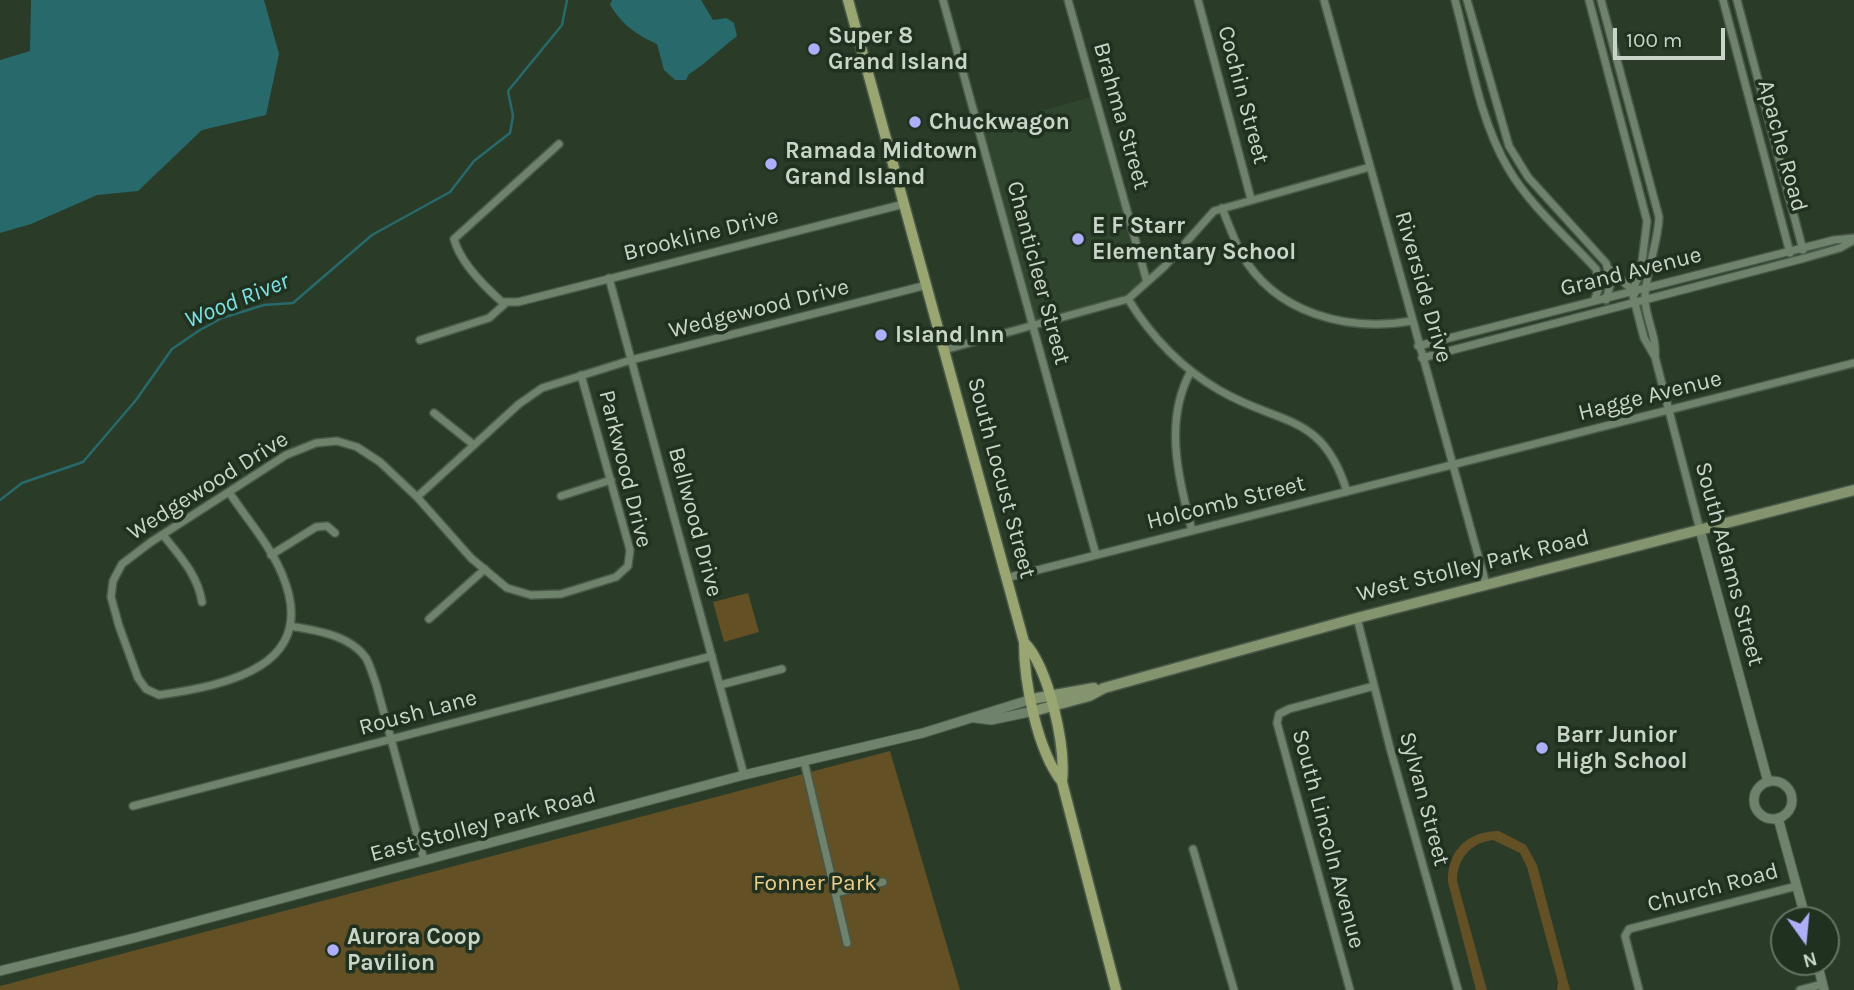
<!DOCTYPE html>
<html>
<head>
<meta charset="utf-8">
<style>
	body { margin:0 }
	#map { position:relative; width:1854px; height:990px; overflow:hidden; background:#2a3b28; font-family:Karla,sans-serif }
	canvas { display:block }
	.north { position:absolute; left:1770px; top:906px; width:70px; height:70px; box-sizing:border-box; background:#20311f; border:2px solid #647363; border-radius:50%; rotate:165deg; font-size:19px; font-weight:700; line-height:28px; text-align:center; color:#cad5c9 }
	.north::after { content:''; display:block; margin:auto; width:24px; height:32px; background:#afaefa; clip-path:polygon(50% 0,100% 100%,50% 72%,0 100%) }
	.scale { position:absolute; left:1613px; top:28px; width:112px; height:32px; box-sizing:border-box; border:4px solid #cad5c9; border-top:0; padding-left:9px; font-size:21px; line-height:24px; white-space:nowrap; color:#cad5c9; -webkit-text-stroke:5px #20311f; paint-order:stroke }
</style>
</head>
<body>
<div id="map">
<canvas width="1854" height="990"></canvas>
<div class="north">N</div>
<div class="scale">100 m</div>
</div>
<script>
const ctx = document.querySelector('canvas').getContext('2d');
ctx.lineJoin = 'round';
function paint(path, color) { ctx.fillStyle = color; ctx.fill(path, 'evenodd'); }
function strokePath(path, color, width, dash) { ctx.strokeStyle = color; ctx.lineWidth = width; ctx.lineCap = dash ? 'butt' : 'round'; ctx.setLineDash(dash || []); ctx.stroke(path); }
function label(font, color, halo, rows, align = 'center') {
  ctx.font = font + ' Karla,sans-serif'; ctx.lineWidth = 7; ctx.setLineDash([]); ctx.textBaseline = 'middle'; ctx.strokeStyle = halo; ctx.fillStyle = color; for (const [text, x, y, turn = 0] of rows) {
    ctx.save(); ctx.translate(x, y); ctx.rotate((+turn || 0) * Math.PI / 180); ctx.textAlign = isNaN(turn) ? turn : align; if (halo) ctx.strokeText(text, 0, 0); ctx.fillText(text, 0, 0); ctx.restore();
  }
}
paint(new Path2D(`
	M1091,97L1143,281L1122,296L1036,320L983,127Z`), '#2f452d');
paint(new Path2D(`
	M748,593L759,632L724,642L713,602Z
	M890,751L960,990H0V986Z
	M1499,831L1526,845L1537,865L1570,990H1557L1558,982L1527,867L1520,853L1493,840C1470,843 1457,859 1457,881L1487,990H1476L1448,882C1447,850 1468,831 1499,831Z`), '#635025');
paint(new Path2D(`
	M31,0H264L279,54L266,115L202,130L138,191L97,195L31,224L0,233V60L30,51Z
	M612,0H701L713,20L726,18L734,23L737,36C720,49 707,63 689,74L686,80H675L664,70L657,44C635,34 623,25 610,5Z`), '#286a6c');
strokePath(new Path2D(`
	M0,500L22,483L83,462L136,400L172,349L200,330L222,318L264,305L293,303L372,235L450,192L474,161L510,133L513,116L508,91L562,25L567,0`), '#286a6c', 2.5);
const minor = new Path2D(`
	M943,0L1096,555
	M1068,0L1147,282
	M1198,0L1251,199
	M1324,0L1486,584
	M1455,0C1470,55 1479,119 1508,168C1530,206 1567,237 1596,269L1600,285L1594,301
	M1467,0L1509,146L1528,177L1606,263L1611,282L1606,300
	M1589,0L1647,221L1641,270L1632,292L1644,338L1655,357C1657,335 1645,318 1645,298C1645,274 1658,244 1659,217L1601,0
	M1723,0L1790,253
	M1737,0L1803,250
	M559,144L454,239C460,262 484,286 502,302H518L904,204
	M1222,208C1228,223 1234,239 1241,253C1275,314 1348,332 1412,321
	M1611,270L1635,293
	M609,278L744,775
	M1128,299C1151,336 1181,368 1219,390C1280,426 1323,412 1347,492
	M420,340L489,318L507,302
	M1418,346L1834,240L1854,238
	M944,350L1128,299L1164,267L1214,211L1370,167
	M1655,357L1700,530
	M1422,358L1805,258L1840,248L1854,240
	M1191,371C1163,422 1179,478 1192,531
	M434,413L474,445
	M229,492C246,518 270,545 282,574C321,666 228,685 159,695L146,689L138,678L119,626L111,597L113,581L122,564L151,542L286,455L316,443L337,441L357,447L380,462L417,497L471,558L507,588L531,595L561,594L616,577L628,566L630,550L581,375
	M561,496L611,480
	M417,497L519,404L542,388L631,360L927,285
	M163,535C179,555 198,575 202,602
	M271,555L316,527L327,526L335,533
	M1006,578L1854,363
	M1357,618L1390,748L1458,990
	M429,619L485,569
	M290,626C315,630 350,635 366,658C370,665 373,676 376,684L424,860
	M720,685L782,669
	M804,761L847,943
	M133,806L712,656
	M1193,849L1234,990
	M835,893L883,882
	M1350,990L1277,723L1279,714L1289,709L1374,686
	M1639,990L1625,936L1629,929L1797,886
	M1800,990L1823,984`);
const tertiary = new Path2D(`
	M1700,530L1768,782
	M975,718L991,720L1034,711
	M1754 800a19 19 0 1 1 38 0a19 19 0 1 1-38 0Z
	M1778,818L1806,920
	M1817,962L1824,990
	M0,971L134,938L744,775L923,733L1032,699`);
const secondary = new Path2D(`
	M1032,699L1094,688
	M1034,711L1089,696L1104,688L1357,618L1854,490`);
const primary = new Path2D(`
	M848,0L1024,642C1024,682 1037,750 1062,782
	M1024,642C1049,668 1066,746 1062,782L1116,990`);
strokePath(minor, '#495848', 10);
strokePath(tertiary, '#495848', 11);
strokePath(secondary, '#495848', 13);
strokePath(primary, '#495848', 13);
strokePath(minor, '#6f826c', 7);
strokePath(tertiary, '#6f826c', 9);
strokePath(secondary, '#84946f', 10);
strokePath(primary, '#9aa672', 10);
for (const [x, y, r, color] of [
	[814,49,7,"#afaefa"],
	[915,122,7,"#afaefa"],
	[771,164,7,"#afaefa"],
	[1078,239,7,"#afaefa"],
	[881,335,7,"#afaefa"],
	[1542,748,7,"#afaefa"],
	[333,950,7,"#afaefa"]
]) { const dot = new Path2D(); dot.arc(x, y, r, 0, 2 * Math.PI); ctx.fillStyle = color; ctx.fill(dot); strokePath(dot, '#20311f', 2.5); }
label('bold 23px', '#cad5c9', '#20311f', [
	["Super 8",828,36],
	["Grand Island",828,62],
	["Chuckwagon",929,122],
	["Ramada Midtown",785,151],
	["Grand Island",785,177],
	["E F Starr",1092,226],
	["Elementary School",1092,252],
	["Island Inn",895,335],
	["Barr Junior",1556,735],
	["High School",1556,761],
	["Aurora Coop",347,937],
	["Pavilion",347,963]
], 'left');
label('23px', '#cad5c9', '#20311f', [
	["Cochin Street",1243,95,75],
	["Brahma Street",1121,116,74],
	["Apache Road",1782,146,75],
	["Brookline Drive",701,235,-14],
	["Grand Avenue",1631,272,-14],
	["Chanticleer Street",1038,273,75],
	["Riverside Drive",1423,287,74],
	["Wedgewood Drive",759,309,-14],
	["Hagge Avenue",1650,396,-14],
	["Parkwood Drive",625,469,76],
	["South Locust Street",1001,478,75],
	["Wedgewood Drive",208,486,-32],
	["Holcomb Street",1226,503,-14],
	["Bellwood Drive",695,522,75],
	["South Adams Street",1729,564,75],
	["West Stolley Park Road",1473,566,-14],
	["Roush Lane",418,713,-15],
	["Sylvan Street",1424,799,75],
	["East Stolley Park Road",483,825,-15],
	["South Lincoln Avenue",1328,839,75],
	["Church Road",1713,888,-15]
]);
label('23px', '#efce88', '#20311f', [
	["Fonner Park",815,883]
]);
label('italic 24px', '#7ce2e6', '#20311f', [
	["Wood River",237,301,-22]
]);
</script>
</body>
</html>
